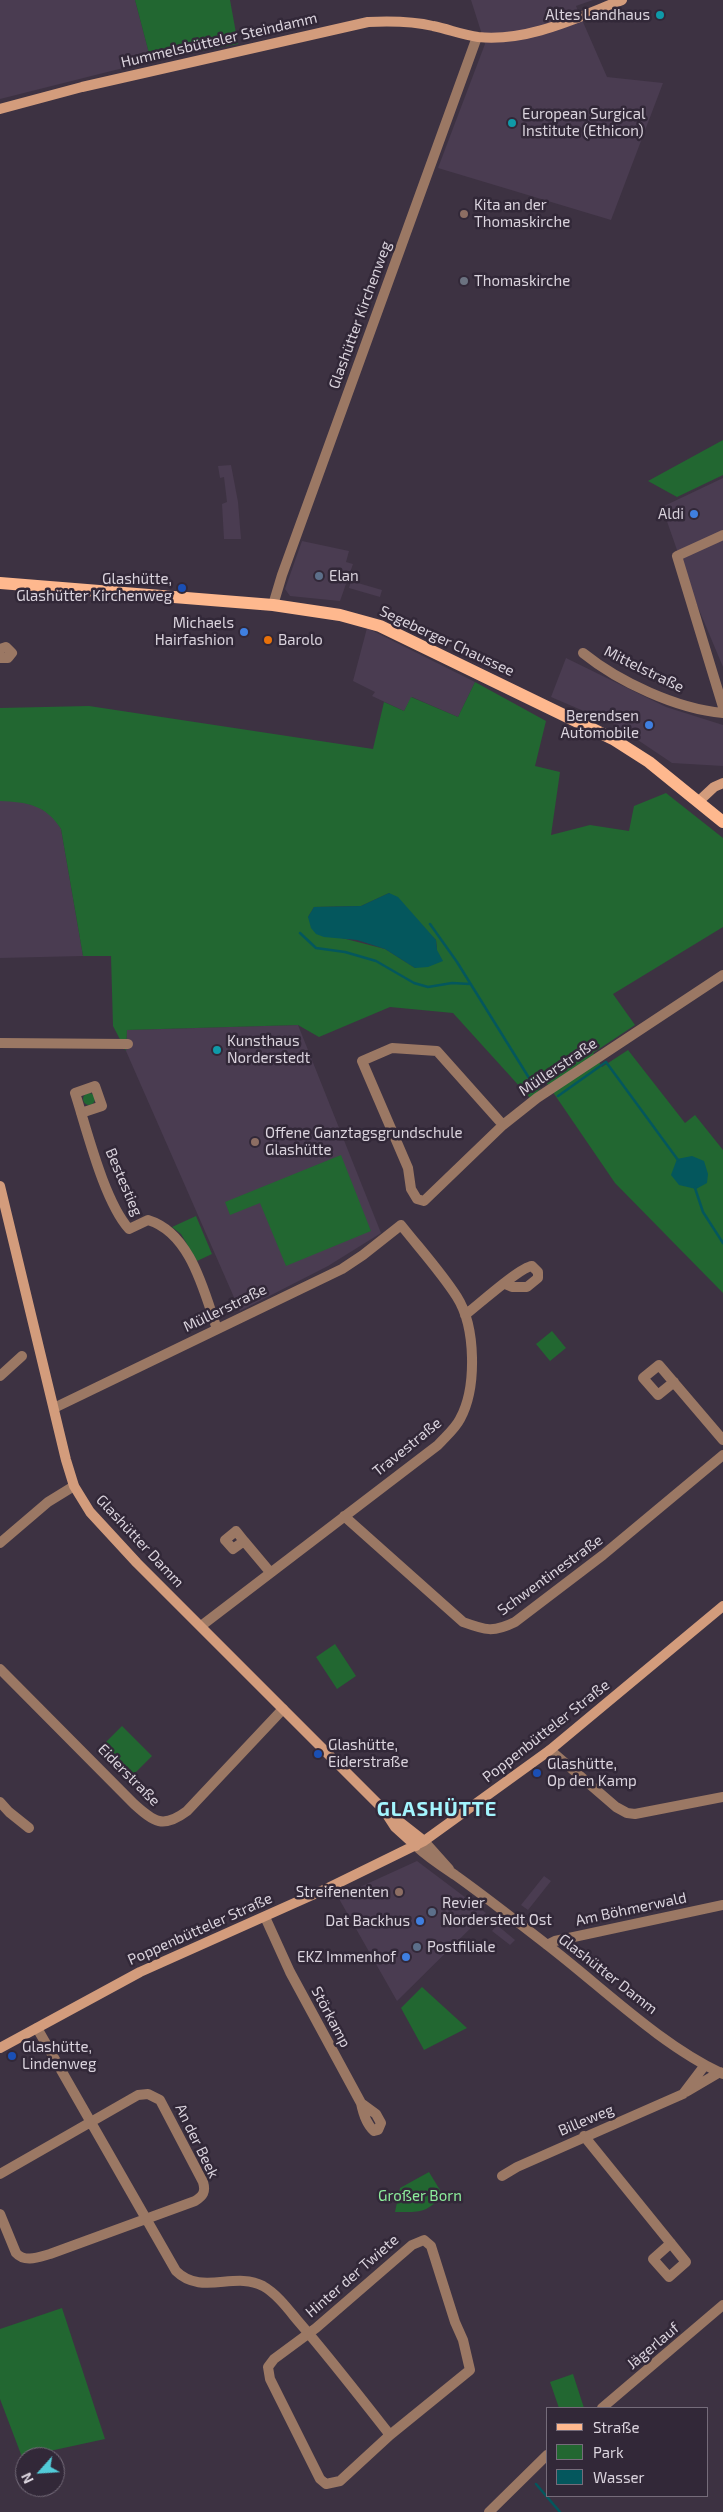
<!DOCTYPE html>
<html>
<head>
<meta charset="utf-8">
<style>
	body { margin:0 }
	#map { position:relative; width:723px; height:2512px; overflow:hidden; background:#3d3242; font-family:"Exo 2",sans-serif }
	canvas { display:block }
	.legend { position:absolute; left:546px; top:2407px; width:162px; height:90px; box-sizing:border-box; background:#322838; border:1px solid #756c7a; margin:0; padding:6px 9px; list-style:none; font-size:15px; color:#dad3dd }
	.legend li { display:flex; align-items:center; gap:10px; height:25px }
	.legend b { width:25px; border:1px solid #756c7a }
	.north { position:absolute; left:15px; top:2447px; width:50px; height:50px; box-sizing:border-box; background:#322838; border:1px solid #756c7a; border-radius:50%; rotate:244deg; font-size:14px; font-weight:700; line-height:20px; text-align:center; color:#dad3dd }
	.north::after { content:''; display:block; margin:auto; width:18px; height:22px; background:#52cbd8; clip-path:polygon(50% 0,100% 100%,50% 72%,0 100%) }
</style>
</head>
<body>
<div id="map">
<canvas width="723" height="2512"></canvas>
<ul class="legend">
<li><b style="height:6px;background:#feb88e"></b>Straße</li>
<li><b style="height:14px;background:#226731"></b>Park</li>
<li><b style="height:14px;background:#04575d"></b>Wasser</li>
</ul>
<div class="north">N</div>
</div>
<script>
const ctx = document.querySelector('canvas').getContext('2d');
ctx.lineJoin = 'round';
function paint(path, color) { ctx.fillStyle = color; ctx.fill(path, 'evenodd'); }
function strokePath(path, color, width, dash) { ctx.strokeStyle = color; ctx.lineWidth = width; ctx.lineCap = dash ? 'butt' : 'round'; ctx.setLineDash(dash || []); ctx.stroke(path); }
function label(font, color, halo, rows, align = 'center') {
  ctx.font = font + ' "Exo 2",sans-serif'; ctx.lineWidth = 5; ctx.setLineDash([]); ctx.textBaseline = 'middle'; ctx.strokeStyle = halo; ctx.fillStyle = color; for (const [text, x, y, turn = 0] of rows) {
    ctx.save(); ctx.translate(x, y); ctx.rotate((+turn || 0) * Math.PI / 180); ctx.textAlign = isNaN(turn) ? turn : align; if (halo) ctx.strokeText(text, 0, 0); ctx.fillText(text, 0, 0); ctx.restore();
  }
}
paint(new Path2D(`
	M0,0H135L151,61L0,99Z
	M471,0H593L576,6L607,77L663,83L611,220L438,168L485,44Z
	M231,465L238,502L241,539H224L222,504L227,502L224,477L220,478L218,466Z
	M723,478V667L692,593L662,507Z
	M302,541L349,551L346,562L353,564L340,601L290,596L285,589Z
	M351,581L382,590L380,597L349,588Z
	M367,628L475,682L458,717L412,697L404,711L372,696L375,692L353,681Z
	M566,658L666,707L723,725V766L672,763L614,724L551,697Z
	M0,801H17L37,806L53,816L61,829L83,956L0,958Z
	M298,1025L381,1233L328,1266L240,1311L126,1051L127,1030Z
	M417,1861L486,1913L397,2001L338,1897Z
	M544,1876L551,1881L528,1910L521,1905Z
	M497,1925L515,1940L510,1945L492,1931Z`), '#4a3c51');
paint(new Path2D(`
	M135,0H230L238,44L151,61Z
	M723,440V475L677,497L648,481Z
	M475,682L546,721L535,766L560,772L551,835L590,825L629,831L634,806L666,793L723,838V927L613,994L635,1025L593,1053L602,1067L628,1050L685,1123L695,1115L723,1150V1293L615,1183L546,1082L531,1099L453,1013L390,1007L319,1037L298,1025L127,1030L126,1051L113,1026L111,956H83L61,829C46,805 27,802 0,801V708L89,706L373,749L384,702L404,711L411,697L458,717ZM389,893L436,940L437,950L415,968L385,949L342,938L308,917L314,907L361,906Z
	M83 1099a6 6 0 1 1 12 0a6 6 0 1 1-12 0Z
	M341,1155L371,1231L286,1266L260,1203L230,1215L225,1202Z
	M196,1216L212,1254L197,1261L181,1234L172,1227Z
	M552,1331L566,1348L550,1361L536,1344Z
	M335,1644L356,1676L337,1689L316,1657Z
	M122,1726L152,1756L128,1780L98,1750Z
	M422,1987L467,2028L424,2050L401,2008Z
	M429,2172L443,2195C425,2214 420,2212 395,2212L400,2188Z
	M62,2308L105,2439L22,2457L0,2399V2329Z
	M573,2374L584,2408H559L550,2382Z`), '#226731');
paint(new Path2D(`
	M389,893L398,897L436,940L437,950L443,961L428,967L415,968L385,949L357,940L324,937L316,934L311,928L308,917L314,907L361,906Z
	M692,1156L704,1161L708,1174L707,1183L696,1189L679,1185L671,1175L677,1159Z`), '#04575d');
strokePath(new Path2D(`
	M430,924L457,962L534,1086
	M300,933L316,948L345,952L376,961L414,983L428,987L452,983L470,984
	M558,1096L606,1062L678,1160
	M695,1188L703,1212L723,1243
	M536,2484L560,2512`), '#04575d', 2.5);
strokePath(new Path2D(`
	M723,535L677,556L723,707
	M273,605L282,575L477,37
	M0,649L6,647L12,653L8,658H0
	M583,653C619,682 677,709 723,713
	M0,1043L128,1044
	M81,1113L102,1106L95,1086L75,1093C87,1130 104,1201 129,1229L148,1220C191,1233 204,1292 217,1329
	M503,1125L437,1051L392,1048L362,1061L408,1168L411,1189L417,1199L424,1201L503,1125L537,1098L723,975
	M465,1315C477,1306 520,1267 532,1266L538,1272V1278L527,1287H512L505,1284
	M0,1376L22,1356
	M674,1382L658,1395L643,1378L659,1365L723,1440
	M54,1408L342,1269L363,1255L401,1225C420,1249 441,1272 457,1297C476,1327 477,1388 460,1419C455,1429 445,1437 438,1445L201,1626
	M344,1516L463,1622C485,1630 493,1633 515,1622L603,1555L723,1455
	M244,1541L236,1531L225,1540L233,1549L244,1541L270,1572
	M0,1543L48,1502L74,1486
	M0,1669L134,1804C154,1822 163,1829 187,1811L283,1709
	M550,1750L616,1807L627,1813L635,1814L723,1797
	M0,1802L9,1812L29,1828
	M424,1841L449,1869
	M416,1846C429,1858 440,1865 455,1875C486,1897 516,1921 546,1944C601,1986 660,2045 723,2074
	M265,1917L290,1972L361,2103L376,2114L381,2123L378,2130L374,2131C366,2124 363,2113 361,2103
	M547,1945L555,1941L723,1905
	M37,2028L176,2271C201,2296 235,2271 263,2286C277,2294 288,2309 298,2321C330,2358 360,2397 390,2435
	M686,2092L720,2072
	M584,2136L686,2262L669,2277L653,2259L671,2243
	M0,2174L138,2095L148,2094L160,2100L203,2182C206,2192 203,2196 195,2201L50,2254C39,2257 25,2263 16,2253L0,2214
	M502,2176L517,2167L683,2094L705,2065
	M424,2240L431,2246L455,2322L463,2340L470,2370L390,2435L340,2481L326,2484L320,2479L270,2379L268,2367L274,2359L316,2328L412,2245Z
	M602,2408L723,2305
	M489,2512L547,2455`), '#9b7864', 10);
strokePath(new Path2D(`
	M0,109L82,87L368,22C389,21 412,21 433,26C448,29 463,35 478,37C528,42 576,18 622,0
	M699,801L714,787L723,783
	M0,1186L66,1460L74,1486L90,1512L137,1563L384,1810L395,1827L416,1846
	M387,1812L424,1841
	M0,2048L140,1972L328,1888L424,1841L550,1750L723,1606`), '#d39c7c', 10);
strokePath(new Path2D(`
	M0,583L273,605L340,615L380,626L613,739L649,762L723,822`), '#feb88e', 12);
for (const [x, y, r, color] of [
	[660,15,5,"#0f9aa8"],
	[512,123,5,"#0f9aa8"],
	[464,214,5,"#8d6e63"],
	[464,281,5,"#6b7280"],
	[694,514,5,"#3f7fe0"],
	[319,576,5,"#5c6f8a"],
	[182,588,5,"#1a4fb4"],
	[244,632,5,"#3f7fe0"],
	[268,640,5,"#e8710a"],
	[649,725,5,"#3f7fe0"],
	[217,1050,5,"#0f9aa8"],
	[255,1142,5,"#8d6e63"],
	[318,1754,5,"#1a4fb4"],
	[537,1773,5,"#1a4fb4"],
	[399,1892,5,"#8d6e63"],
	[432,1912,5,"#5c6f8a"],
	[420,1921,5,"#3f7fe0"],
	[417,1947,5,"#5c6f8a"],
	[406,1957,5,"#3f7fe0"],
	[12,2056,5,"#1a4fb4"]
]) { const dot = new Path2D(); dot.arc(x, y, r, 0, 2 * Math.PI); ctx.fillStyle = color; ctx.fill(dot); strokePath(dot, '#322838', 2); }
label('15px', '#dad3dd', '#322838', [
	["Altes Landhaus",650,15,"right"],
	["European Surgical",522,114],
	["Institute (Ethicon)",522,131],
	["Kita an der",474,205],
	["Thomaskirche",474,222],
	["Thomaskirche",474,281],
	["Aldi",684,514,"right"],
	["Elan",329,576],
	["Glashütte,",172,579,"right"],
	["Glashütter Kirchenweg",172,596,"right"],
	["Michaels",234,623,"right"],
	["Hairfashion",234,640,"right"],
	["Barolo",278,640],
	["Berendsen",639,716,"right"],
	["Automobile",639,733,"right"],
	["Kunsthaus",227,1041],
	["Norderstedt",227,1058],
	["Offene Ganztagsgrundschule",265,1133],
	["Glashütte",265,1150],
	["Glashütte,",328,1745],
	["Eiderstraße",328,1762],
	["Glashütte,",547,1764],
	["Op den Kamp",547,1781],
	["Streifenenten",389,1892,"right"],
	["Revier",442,1903],
	["Norderstedt Ost",442,1920],
	["Dat Backhus",410,1921,"right"],
	["Postfiliale",427,1947],
	["EKZ Immenhof",396,1957,"right"],
	["Glashütte,",22,2047],
	["Lindenweg",22,2064]
], 'left');
label('15px', '#dad3dd', '#322838', [
	["Hummelsbütteler Steindamm",219,40,-13],
	["Glashütter Kirchenweg",360,315,-70],
	["Segeberger Chaussee",447,641,25],
	["Mittelstraße",644,669,26],
	["Müllerstraße",558,1067,-34],
	["Bestestieg",124,1182,67],
	["Müllerstraße",225,1308,-26],
	["Travestraße",407,1447,-39],
	["Glashütter Damm",140,1541,47],
	["Schwentinestraße",550,1575,-36],
	["Poppenbütteler Straße",546,1731,-38],
	["Eiderstraße",129,1775,45],
	["Am Böhmerwald",631,1909,-12],
	["Poppenbütteler Straße",200,1929,-24],
	["Glashütter Damm",608,1974,38],
	["Störkamp",331,2017,62],
	["Billeweg",586,2120,-23],
	["An der Beek",197,2141,64],
	["Hinter der Twiete",352,2276,-41],
	["Jägerlauf",653,2346,-40]
]);
label('15px', '#8dee9c', '#322838', [
	["Großer Born",420,2196]
]);
ctx.letterSpacing = '1px';
label('bold 20px', '#a3f5fe', '#322838', [
	["GLASHÜTTE",437,1809]
]);
ctx.letterSpacing = '0px';
</script>
</body>
</html>
